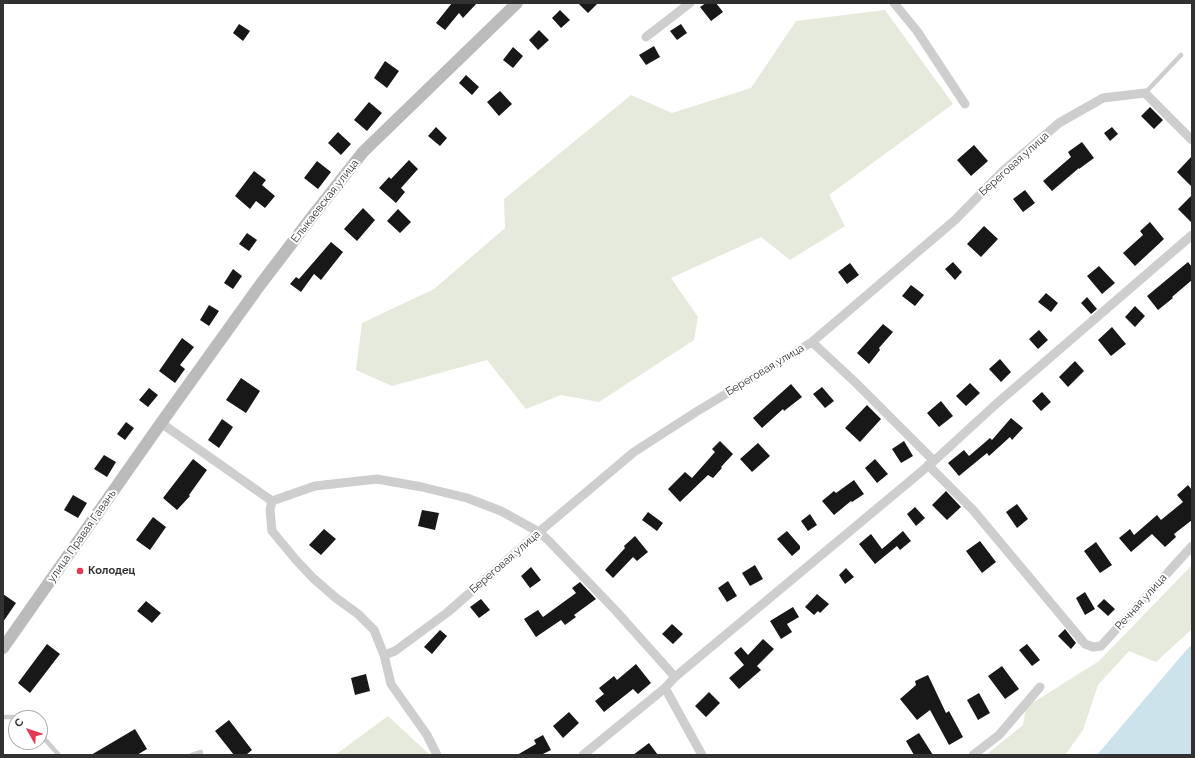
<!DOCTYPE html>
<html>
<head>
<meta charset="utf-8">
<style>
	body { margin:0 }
	#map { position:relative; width:1195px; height:758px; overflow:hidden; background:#fff; font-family:Raleway,sans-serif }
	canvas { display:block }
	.frame { position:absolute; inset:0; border:4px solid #313131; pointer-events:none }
	.north { position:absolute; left:8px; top:710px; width:40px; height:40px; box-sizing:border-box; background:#fff; border:1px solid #adadad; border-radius:50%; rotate:309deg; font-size:11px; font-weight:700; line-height:16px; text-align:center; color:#313131 }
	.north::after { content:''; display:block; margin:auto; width:14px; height:18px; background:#e23955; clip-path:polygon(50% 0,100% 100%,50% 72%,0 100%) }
</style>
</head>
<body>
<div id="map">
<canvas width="1195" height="758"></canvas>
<div class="frame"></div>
<div class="north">С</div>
</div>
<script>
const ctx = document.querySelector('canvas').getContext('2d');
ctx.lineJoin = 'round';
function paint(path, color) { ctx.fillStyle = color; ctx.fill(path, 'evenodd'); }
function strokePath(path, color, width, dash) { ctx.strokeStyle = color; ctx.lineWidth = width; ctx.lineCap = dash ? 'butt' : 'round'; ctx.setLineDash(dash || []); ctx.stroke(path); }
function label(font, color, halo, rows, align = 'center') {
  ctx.font = font + ' Raleway,sans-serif'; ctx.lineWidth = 4; ctx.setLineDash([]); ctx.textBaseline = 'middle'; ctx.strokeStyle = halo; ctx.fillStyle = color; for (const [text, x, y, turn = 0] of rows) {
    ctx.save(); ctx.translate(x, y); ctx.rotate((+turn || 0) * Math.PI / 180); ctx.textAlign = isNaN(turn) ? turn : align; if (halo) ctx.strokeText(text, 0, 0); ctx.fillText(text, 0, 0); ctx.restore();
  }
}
paint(new Path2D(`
	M885,10L953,104L829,195L845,226L790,260L761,237L671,278L698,317L694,340L599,402L561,395L526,409L487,360L392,386L356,370L362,323L434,289L505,228L504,199L631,95L672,113L751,88L796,21Z
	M1192,565V629L1156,662L1129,651L1098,685L1083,730L1065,755H986L1023,725L1026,707L1099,661Z
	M388,716L430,755H335Z`), '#e5eadd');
paint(new Path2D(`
	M1192,645V755H1097L1188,648Z`), '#cde3ec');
paint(new Path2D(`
	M452,3H477L463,18L459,13L445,30L436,23Z
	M578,3H598L588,13Z
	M706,3H716L723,12L711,21L700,7Z
	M560,10L570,20L561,28L552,18Z
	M239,24L250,31L243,41L233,33Z
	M681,24L687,33L677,40L670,31Z
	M539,30L549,40L538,50L529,40Z
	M654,46L660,57L646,65L639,55Z
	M513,47L523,56L513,68L503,60Z
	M385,61L399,71L387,88L374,78Z
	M466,75L479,87L472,95L459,83Z
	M500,91L512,104L499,116L487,102Z
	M369,102L382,113L367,131L354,120Z
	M1150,107L1163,120L1154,129L1141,116Z
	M436,127L447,138L440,146L428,136Z
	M1112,127L1118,134L1110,141L1104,133Z
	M338,132L351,144L341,155L328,143Z
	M1082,142L1094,158L1079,169V168L1052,191L1043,181L1071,157L1068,152Z
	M974,145L988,161L971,176L957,160Z
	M1192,156V187L1177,172Z
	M409,160L418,169L401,188L405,192L396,203L379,188L389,177L391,179Z
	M317,161L331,172L318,189L304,178Z
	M254,171L266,180L262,185L275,196L265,208L256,201L250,209L235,196Z
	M1025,190L1035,203L1023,212L1013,199Z
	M1192,195V223L1178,209Z
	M363,208L375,220L357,241L344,229Z
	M398,209L411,222L400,233L387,221Z
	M1150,222L1164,239L1135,266L1123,253L1143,235L1140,231Z
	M984,226L998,239L981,257L967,244Z
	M247,233L257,240L249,251L239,244Z
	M331,242L343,252L321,280L314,274L301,292L290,284L296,277L299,279Z
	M953,262L962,272L955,280L945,269Z
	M1188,262L1192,267V280L1172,297L1173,298L1158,310L1147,296Z
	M850,263L859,275L847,284L838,272Z
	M1099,266L1115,283L1102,294L1087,276Z
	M233,269L242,276L233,289L224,283Z
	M911,285L924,295L915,306L902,296Z
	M1046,293L1058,303L1051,312L1038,302Z
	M1087,297L1097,309L1091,314L1081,303Z
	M209,305L219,311L209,326L200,320Z
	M1135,306L1145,316L1135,327L1125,317Z
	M883,324L893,332L879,348L880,350L869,364L857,353Z
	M1112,327L1126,344L1111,356L1098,340Z
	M1039,330L1048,340L1038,349L1029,339Z
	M182,338L194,347L180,365L185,369L175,383L159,371Z
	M1000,359L1011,372L1001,382L989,369Z
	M1075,361L1084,371L1068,387L1059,377Z
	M241,378L260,391L246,413L226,400Z
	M970,383L980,393L966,406L956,396Z
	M791,384L802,397L784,411L783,409L762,428L753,418Z
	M822,387L834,401L825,408L813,394Z
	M149,388L158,395L148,407L139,400Z
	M1042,392L1051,402L1041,411L1032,401Z
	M941,401L953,416L939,427L927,413Z
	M867,405L881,419L860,442L845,428Z
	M1011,418L1023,428L1012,440L1010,437L989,456L987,453L959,476L948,463L964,450L969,456L990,438L992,440Z
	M222,419L233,427L219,448L208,440Z
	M126,422L134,428L125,440L117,434Z
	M720,441L733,454L721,467L722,468L713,478L708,475L680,502L668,489L685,472L692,478L715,452L712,449Z
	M904,441L913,456L901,463L892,449Z
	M758,443L770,456L752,472L740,459Z
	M104,455L116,462L107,477L94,469Z
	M193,459L207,470L189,495L190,496L177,510L163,498Z
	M875,459L888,474L877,483L865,468Z
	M854,480L864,494L852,502L851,501L834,515L822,501L834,491L836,493Z
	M1188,485L1192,490V520L1174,534L1176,537L1165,547L1152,534L1131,552L1119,538L1130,529L1134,535L1157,515L1161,520L1183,502L1177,495Z
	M946,491L961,507L947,520L932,505Z
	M73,495L87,503L78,518L64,510Z
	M1017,504L1028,519L1017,528L1006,512Z
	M915,507L925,518L916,526L907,514Z
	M422,510L439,513L435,530L418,526Z
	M648,512L663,523L657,531L642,520Z
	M810,514L817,525L808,531L801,521Z
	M153,517L166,527L150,550L136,540Z
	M324,529L336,539L321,555L309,545Z
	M787,531L800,546V549L792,556L777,539Z
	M903,531L911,541L900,550L897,546L875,564L859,544L871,534L882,549Z
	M635,536L648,552L637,561L633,557L613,578L605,570L625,548L624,546Z
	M980,541L996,562L982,573L966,551Z
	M1096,542L1112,565L1100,573L1084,551Z
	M755,565L763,579L750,586L742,573Z
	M531,567L541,580L530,588L521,576Z
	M846,568L854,577L845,584L839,575Z
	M728,581L737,596L727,602L718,588Z
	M580,582L596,599L574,615L576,617L565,625L561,620L536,637L524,619L538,610L543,617L576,593L572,588Z
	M1085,592L1095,609L1085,615L1076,598Z
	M3,594L16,603L3,622Z
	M817,594L829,604L820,613L818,611L814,615L805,607Z
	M481,599L490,610L479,618L470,607Z
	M1104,599L1115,609L1108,616L1097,606Z
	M146,601L161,613L152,623L137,611Z
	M793,607L799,617L787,624L792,632L781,639L770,621Z
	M672,624L683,634L673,644L662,634Z
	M1065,629L1076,643L1071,649L1058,636Z
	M440,630L447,636L432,654L424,647Z
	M763,639L774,649L757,666L761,670L739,689L729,678L744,665L734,653L741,647L748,655Z
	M47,644L60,654L30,693L18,683Z
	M1027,644L1040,660L1032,666L1019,650Z
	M636,664L651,683L638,694L633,689L604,712L595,701L604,694L599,688L614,676L617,680Z
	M1002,666L1019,689L1005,699L988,676Z
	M366,674L370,691L355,695L351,678Z
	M928,675L946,713L949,711L963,737L949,745L930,710L917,720L900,699L916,685L915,681Z
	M709,692L720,703L706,717L695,706Z
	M979,693L990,713L978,720L967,700Z
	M569,712L579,723L563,738L553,726Z
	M229,720L252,750L246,755H234L215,731Z
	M135,729L147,749L137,755H91Z
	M919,733L933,755H914L906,741Z
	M543,735L551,750L541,755H517L536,744L534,740Z
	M649,743L658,755H633Z`), '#181818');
strokePath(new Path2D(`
	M1145,93L1181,55
	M3,717H16L18,718
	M40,734L59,755
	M192,755L201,752`), '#cecece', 4.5);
strokePath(new Path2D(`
	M894,3L917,31L965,104
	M646,37L690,3
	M812,342L856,383L934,461
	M161,423L272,501L315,486L377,479L422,487L467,498L501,511L539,532L549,541L616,611L675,677
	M928,465L973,510L1085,644L1093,647L1101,646L1192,546
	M272,501L270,510L272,531L296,560L313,578L336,598L358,614L374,630L384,655L391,684L427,735L437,755
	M384,655L395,651L448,612L539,532L634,452L696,412L812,342L955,220L1003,171L1059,123L1103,98L1145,93L1192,140
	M665,688L702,755
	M583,755L665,688L675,677L934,461L995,405L1192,235
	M973,755L999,735L1040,687`), '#cecece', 9);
strokePath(new Path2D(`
	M3,648L161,423L260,285L311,218L363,152L517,3`), '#bbb', 12);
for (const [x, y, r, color] of [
	[80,571,4,"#e23955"]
]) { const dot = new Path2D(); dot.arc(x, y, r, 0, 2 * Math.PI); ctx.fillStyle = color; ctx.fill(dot); strokePath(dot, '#fff', 1.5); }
label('11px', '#313131', '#fff', [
	["Береговая улица",1014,164,-42],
	["Елыкаевская улица",325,201,-52],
	["Береговая улица",765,370,-31],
	["улица Правая Гавань",82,536,-55],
	["Береговая улица",505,562,-41],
	["Речная улица",1141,602,-48]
]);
label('bold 11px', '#313131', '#fff', [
	["Колодец",88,571]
], 'left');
</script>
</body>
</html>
